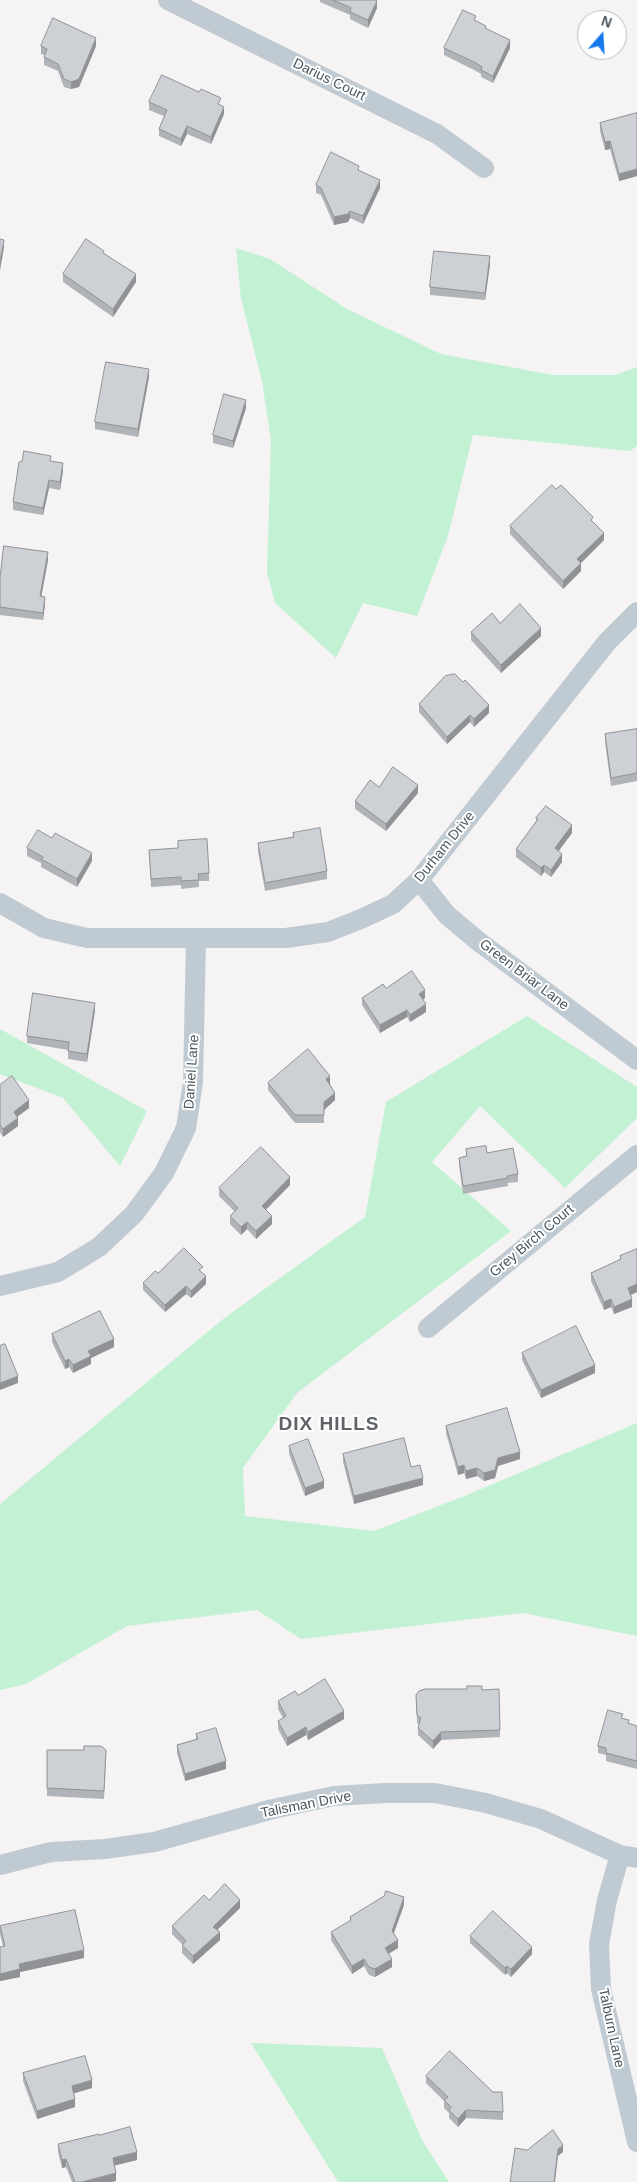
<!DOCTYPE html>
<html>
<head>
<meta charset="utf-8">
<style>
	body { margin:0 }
	#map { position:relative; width:637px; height:2182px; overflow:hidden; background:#f5f3f3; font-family:Arial,sans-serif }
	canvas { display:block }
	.north { position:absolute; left:577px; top:10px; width:50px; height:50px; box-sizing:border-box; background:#fff; border:1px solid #b6bcc0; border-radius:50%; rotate:19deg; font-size:14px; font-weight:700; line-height:20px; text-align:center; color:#495761 }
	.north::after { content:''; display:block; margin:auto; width:18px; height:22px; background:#1578ed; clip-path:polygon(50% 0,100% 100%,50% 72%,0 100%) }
</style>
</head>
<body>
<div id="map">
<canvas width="637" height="2182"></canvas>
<div class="north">N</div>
</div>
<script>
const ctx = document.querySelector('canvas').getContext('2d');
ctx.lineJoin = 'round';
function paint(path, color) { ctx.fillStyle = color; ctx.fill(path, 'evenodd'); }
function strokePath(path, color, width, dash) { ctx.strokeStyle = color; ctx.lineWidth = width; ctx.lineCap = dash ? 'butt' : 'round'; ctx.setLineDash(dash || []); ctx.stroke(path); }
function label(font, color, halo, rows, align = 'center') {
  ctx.font = font + ' Arial,sans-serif'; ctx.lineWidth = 4; ctx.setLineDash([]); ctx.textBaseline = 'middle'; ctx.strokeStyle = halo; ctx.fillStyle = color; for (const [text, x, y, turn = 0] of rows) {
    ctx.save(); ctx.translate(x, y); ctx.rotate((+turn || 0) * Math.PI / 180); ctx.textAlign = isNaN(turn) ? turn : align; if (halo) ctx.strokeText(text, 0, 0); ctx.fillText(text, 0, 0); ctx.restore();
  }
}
paint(new Path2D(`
	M236,248L270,259L347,309L441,354L553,375H615L637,367V446L630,451L473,435L448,536L417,616L363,603L336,658L275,603L267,572L271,440L262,381L241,299Z
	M527,1016L637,1087V1118L565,1188L480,1106L432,1162L511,1231L297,1393L243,1468L245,1516L374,1531L467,1495L637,1423V1636L523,1613L301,1639L257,1610L127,1626L26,1684L0,1690V1504L223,1319L365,1217L386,1102Z
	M0,1029L147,1111L120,1166L63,1098L0,1074Z
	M251,2043L382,2048L422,2140L449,2182H338Z`), '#c2f2d3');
strokePath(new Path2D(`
	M168,0L437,134L484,168
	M419,880L447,915L478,941L637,1060
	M0,903L44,928L87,938H286L328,932L361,919L393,904L419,880L607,642L637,612
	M0,1286L58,1272L99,1247L134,1214L164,1173L186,1128L193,1082L196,939
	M428,1328L637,1155
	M620,1855L607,1900L599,1944L601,1989L637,2142
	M0,1865L51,1852L105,1849L154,1842L273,1809L334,1796L385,1793H435L486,1803L541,1819L620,1855L637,1858`), '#c0cad2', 20);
paint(new Path2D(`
	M320,0H375L377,8L368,28L350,19V15L320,2Z
	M476,21L510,48L493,83L481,77V74L476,71L444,55V48Z
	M41,46H96L79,87L71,89L64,87L58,71L44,65V57L45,55L41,54Z
	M149,102L221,105L224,114L211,144L187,134L181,146L159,136V129L164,116L149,110Z
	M637,113V176L619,181L610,149L605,150L600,131V123Z
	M359,170L380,188L363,224L350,218L348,222L334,225L321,195L316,193V185Z
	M104,253L136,282L113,317L63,282V274Z
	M490,264L485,300L430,295V287Z
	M149,377L138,437L95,429V422Z
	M246,408L233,448L213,443V435Z
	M51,461L63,471L60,490L49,488L43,515L13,510V502Z
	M556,489L593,522L604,540L581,563V571L563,589L510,534V526Z
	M48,560L41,596L45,604L43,620L0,615V578Z
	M500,623L541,636L501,673L471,640V632Z
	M419,704L489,713L474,727L470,722L447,744L419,712Z
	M637,729V781L611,786L605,742V734Z
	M379,787L418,793L386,831L355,809V801Z
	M536,818L572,833L558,851L562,862L551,877L544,872L541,876L516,857V849L536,822Z
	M293,833L327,871V879L265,891L258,851V843L293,837Z
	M178,841L209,873V881H199V887L181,889V885L151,887L149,850L178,848Z
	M27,848L92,861L77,887L41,867V863L27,856Z
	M386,988L425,998L423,1000L426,1012L410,1022L407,1017L380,1033L362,1005V998Z
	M95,1010L87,1062L68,1059V1050L27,1043V1036Z
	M268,1083L330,1084L335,1100L324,1110V1123H295L268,1090Z
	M0,1085L29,1108L17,1117L18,1126L3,1137L0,1132Z
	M466,1149L487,1153L518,1174V1182L508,1183V1186L463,1194L459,1165V1158L466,1156Z
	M290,1185L266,1210L272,1224L256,1239L247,1229L241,1235L230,1224V1216L235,1212L219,1196V1188Z
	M637,1249V1292L631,1295L632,1307L614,1314L611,1307L604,1310L591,1281V1273L620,1260V1256Z
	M158,1273H203L206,1284L191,1298L186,1294L165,1312L143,1290V1283Z
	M52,1334L114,1347L91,1358V1364L73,1373L69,1367L65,1369L52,1342Z
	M522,1353L595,1373L541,1398L522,1360Z
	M446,1426L520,1459L498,1466L495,1478L484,1481L477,1476L466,1479L464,1473L458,1475L446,1433Z
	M289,1446L324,1488L305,1496L289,1454Z
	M343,1454L411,1467L423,1485L354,1504L343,1462Z
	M482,1690L500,1730V1737L441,1740L433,1749L418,1735V1728L419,1724L417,1723L416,1695Z
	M298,1695L344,1719L308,1740L306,1735L287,1746L278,1729V1721L283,1718L278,1709V1701Z
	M623,1718L629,1724L637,1726V1769L606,1761V1755L598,1753V1746Z
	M196,1734L226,1769L185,1781L177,1753V1745L196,1739Z
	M47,1750L106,1758L104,1799L47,1796Z
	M209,1900L240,1908L217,1930L220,1940L193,1964L182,1953V1944L172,1934V1926Z
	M404,1905L394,1933L398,1948L388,1954L392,1967L375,1977L369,1975L364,1966L352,1974L331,1940V1932L350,1921V1917Z
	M0,1926L84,1958L20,1972V1977L0,1981V1947L3,1946L0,1934Z
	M470,1936L532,1954L511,1977L507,1973L505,1975L470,1943Z
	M23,2073L92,2088L74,2093L75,2107L37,2119L23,2081Z
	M426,2076L503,2112V2120L466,2118L458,2127L449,2118V2113L444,2108V2101L426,2083Z
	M99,2135L137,2160L114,2165L116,2181L111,2182H72L66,2167L62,2168L58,2152V2144Z`), '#b0b3b7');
paint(new Path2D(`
	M377,1V8L368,28V20Z
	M96,38V46L79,87L71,89V82Z
	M510,40V48L493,83V76Z
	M224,107V114L211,144V137Z
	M187,126V134L181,146V139Z
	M610,141V149L605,150V142Z
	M637,169V176L619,181V174Z
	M380,180V188L363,224V216Z
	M350,211V218L348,222L334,225V217Z
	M4,240V248L0,270V262Z
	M490,256V264L485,300V293Z
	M136,274V282L113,317V309Z
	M149,369V377L138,437V429Z
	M246,400V408L233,448V441Z
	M63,463V471L60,490V482Z
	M49,480V488L43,515V508Z
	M604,533V540L581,563V571L563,589V581L577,559Z
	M48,552V560L40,604V596Z
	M45,597V604L43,620V613Z
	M541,628V636L501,673V665Z
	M489,705V713L474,727V719Z
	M470,715V722L447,744V737Z
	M418,785V793L386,831V824Z
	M572,825V833L555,856V848Z
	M92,853V861L77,887V879Z
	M562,854V862L551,877V870Z
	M544,865V872L541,876V868Z
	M425,990V998L419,1002V994Z
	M95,1003V1010L87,1062V1054Z
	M426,1004V1012L410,1022V1015Z
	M407,1010V1017L380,1033V1025Z
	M330,1076V1084L326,1087V1079Z
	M335,1093V1100L324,1110V1102Z
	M29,1100V1108L14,1119V1112Z
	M18,1118V1126L3,1137V1129Z
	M290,1177V1185L262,1213V1206Z
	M272,1216V1224L256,1239V1231Z
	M247,1222V1229L241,1235V1227Z
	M206,1276V1284L191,1298V1291Z
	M637,1284V1292L628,1296V1288Z
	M186,1286V1294L165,1312V1305Z
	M611,1299V1307L604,1310V1302Z
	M632,1299V1307L614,1314V1307Z
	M114,1339V1347L91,1358V1364L73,1373V1365L88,1351Z
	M69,1359V1367L65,1369V1361Z
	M595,1365V1373L541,1398V1390Z
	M18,1376V1383L0,1390V1383Z
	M520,1452V1459L498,1466L495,1478L484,1481V1473L498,1458Z
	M464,1465V1473L458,1475V1467Z
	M477,1468V1476L466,1479V1471Z
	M423,1478V1485L354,1504V1496Z
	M324,1481V1488L305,1496V1488Z
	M344,1711V1719L308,1740V1732Z
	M306,1727V1735L287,1746V1738Z
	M441,1732V1740L433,1749V1741Z
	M226,1761V1769L185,1781V1774Z
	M404,1897V1905L392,1938V1931Z
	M240,1900V1908L213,1934V1927Z
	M220,1932V1940L193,1964V1956Z
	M398,1940V1948L385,1956V1948Z
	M532,1947V1954L511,1977V1969Z
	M84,1950V1958L20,1972V1977L0,1981V1974L19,1964Z
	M364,1959V1966L352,1974V1966Z
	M392,1959V1967L375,1977V1969Z
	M507,1966V1973L505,1975V1968Z
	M92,2080V2088L72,2094V2086Z
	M75,2099V2107L37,2119V2111Z
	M466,2110V2118L458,2127V2119Z
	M563,2145V2152L558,2156L555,2182H554L558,2149Z
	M137,2152V2160L113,2166V2158Z
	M66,2159V2167L62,2168V2160Z
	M116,2173V2181L111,2182H82Z`), '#909295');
const building = new Path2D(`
	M333,0H375L377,1L368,20L350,12L351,8Z
	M463,10L476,16L474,20L486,26L485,28L510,40L493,76L481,70L482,67L476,63L444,48Z
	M53,18L96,38L79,79L71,82L64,79L58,64L44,57L47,49L41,46Z
	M162,75L199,92L201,89L221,98L218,104L224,107L211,137L187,126L181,139L159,129L167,110L149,102Z
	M637,113V169L619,174L610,141L605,142L600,123Z
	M331,152L359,166L358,170L380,180L363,216L350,211L348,214L334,217L321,188L316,185Z
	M0,239L4,240L0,262Z
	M86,239L104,251L103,253L136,274L113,309L63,274Z
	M434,251L490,256L485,293L430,287Z
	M106,362L149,369L138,429L95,422Z
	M224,394L246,400L233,441L213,435Z
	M24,451L51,456L50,461L63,463L60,482L49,480L43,508L13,502L19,462L22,461Z
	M552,485L556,489L561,485L593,517L591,520L604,533L577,559L581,563L563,581L510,526Z
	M4,546L48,552L40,596L45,597L43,613L0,607V578Z
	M520,604L541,628L501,665L471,632L492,613L500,623Z
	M455,674L463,682L465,680L489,705L474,719L470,715L447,737L419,704L445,676Z
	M637,729V773L611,778L605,734Z
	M393,767L418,785L386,824L355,801L370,780L379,787Z
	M546,806L572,825L555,848L562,854L551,870L544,865L541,868L516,849L538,819L536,818Z
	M320,828L327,871L265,883L258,843L294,837L293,833Z
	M38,830L52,838L55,833L92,853L77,879L41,859L43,857L27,848Z
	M207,839L209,873L198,874L199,880L181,881V877L151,879L149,850L178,848V841Z
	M412,971L425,990L419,994L426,1004L410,1015L407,1010L380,1025L362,998L383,984L386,988Z
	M33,993L95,1003L87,1054L68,1051L69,1042L27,1036Z
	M308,1049L330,1076L326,1079L335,1093L324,1102V1115H295L268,1083Z
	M12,1076L29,1100L14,1112L18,1118L3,1129L0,1125V1085Z
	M486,1146L487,1153L513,1148L518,1174L507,1176L508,1178L463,1186L459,1158L467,1156L466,1149Z
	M261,1147L290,1177L262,1206L272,1216L256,1231L247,1222L241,1227L230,1216L238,1208L219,1188Z
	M184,1248L203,1267L199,1270L206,1276L191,1291L186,1286L165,1305L143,1283L155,1271L158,1273Z
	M637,1249V1284L628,1288L632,1299L614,1307L611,1299L604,1302L591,1273L621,1259L620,1256Z
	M100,1311L114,1339L88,1351L91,1356L73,1365L69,1359L65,1361L52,1334Z
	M576,1326L595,1365L541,1390L522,1353Z
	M5,1344L18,1376L0,1383V1346Z
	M507,1408L520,1452L498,1458L495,1470L484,1473L477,1468L466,1471L464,1465L458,1467L446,1426Z
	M404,1438L411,1467L420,1465L423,1478L354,1496L343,1454Z
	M308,1439L324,1481L305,1488L289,1446Z
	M325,1679L344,1711L308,1732L306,1727L287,1738L278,1721L286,1716L278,1701L295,1691L298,1695Z
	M467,1686H482V1690L499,1689L500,1730L441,1732L433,1741L418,1728L421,1718L417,1715L416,1695L419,1691L425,1689H467Z
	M608,1710L623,1714L621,1718L629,1720L628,1723L637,1726V1761L606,1753V1748L598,1746Z
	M216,1728L226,1761L185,1774L177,1745L198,1739L196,1734Z
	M84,1746H101L106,1750L104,1791L47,1788V1750H84Z
	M225,1884L240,1900L213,1927L220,1932L193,1956L182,1945L186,1941L172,1926L204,1895L209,1900Z
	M386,1891L404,1897L392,1931L398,1940L385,1948L392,1959L375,1969L369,1967L364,1959L352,1966L331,1932L351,1920L350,1917L384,1896Z
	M75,1910L84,1950L19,1964L20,1969L0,1974V1947L5,1946L0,1926Z
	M493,1911L532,1947L511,1969L507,1966L505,1968L470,1936Z
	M450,2051L493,2092H502L503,2112L466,2110L458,2119L449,2110L451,2107L444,2100L448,2097L426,2076Z
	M85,2056L92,2080L72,2086L75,2099L37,2111L23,2073Z
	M130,2127L137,2152L113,2158L116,2173L82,2182H75L66,2159L62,2160L58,2144L99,2134V2135Z
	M553,2130L563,2145L558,2149L554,2182H510L515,2148L527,2150Z`);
paint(building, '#cdd0d5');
strokePath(building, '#909295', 1);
label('14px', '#495761', '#fff', [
	["Darius Court",329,80,26],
	["Durham Drive",445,847,-51],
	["Green Briar Lane",524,975,37],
	["Daniel Lane",192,1072,-86],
	["Grey Birch Court",532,1241,-40],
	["Talisman Drive",306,1805,-11],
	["Talburn Lane",611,2028,78]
]);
ctx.letterSpacing = '1px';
label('bold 19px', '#5f6368', '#fff', [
	["DIX HILLS",329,1425]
]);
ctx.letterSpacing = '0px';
</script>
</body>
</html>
